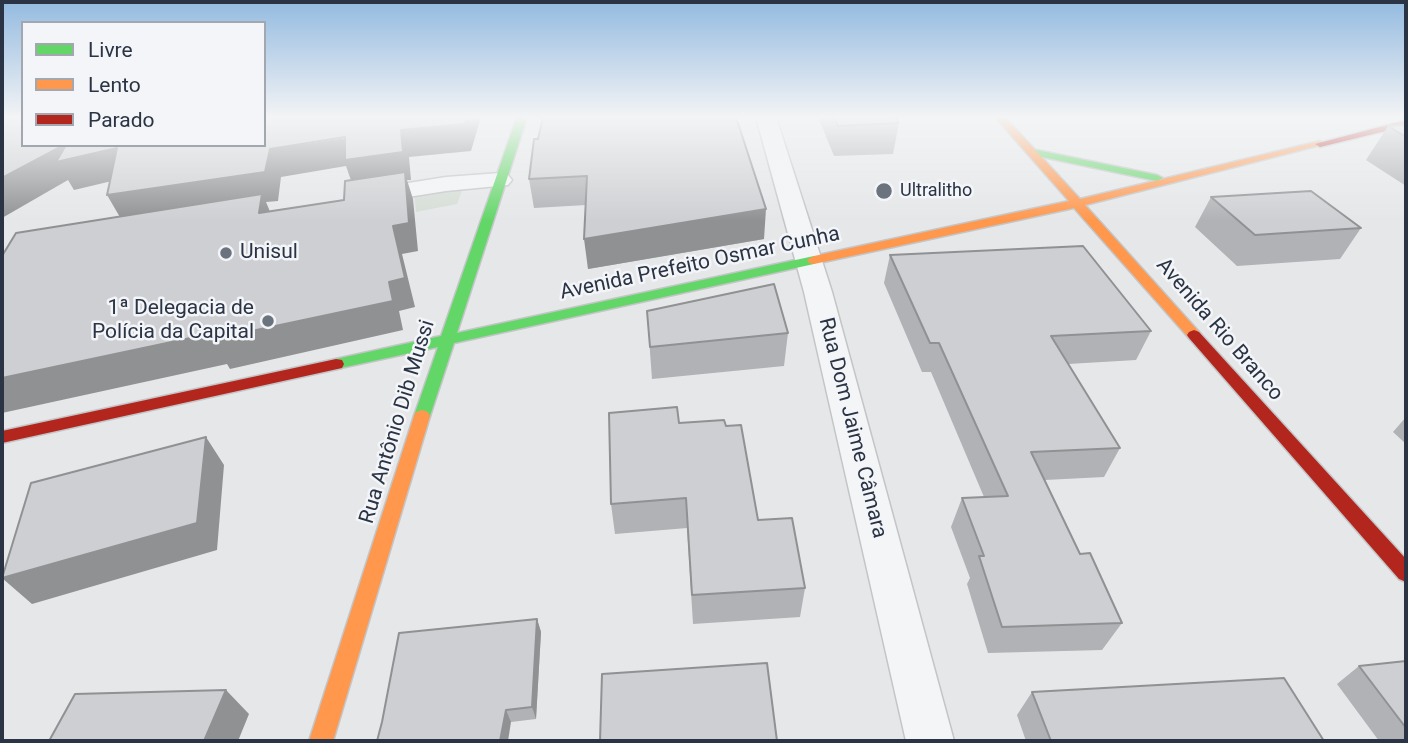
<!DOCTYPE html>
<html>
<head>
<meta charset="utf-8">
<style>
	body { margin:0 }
	#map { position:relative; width:1408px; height:743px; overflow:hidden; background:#e5e7e9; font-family:Roboto,sans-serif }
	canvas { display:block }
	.frame { position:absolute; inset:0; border:4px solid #2a3444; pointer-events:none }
	.legend { position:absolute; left:21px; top:21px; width:245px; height:126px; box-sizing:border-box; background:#f3f5f8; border:2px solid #a3a8b0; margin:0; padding:9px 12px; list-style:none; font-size:21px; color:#2a3444 }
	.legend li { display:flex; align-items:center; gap:14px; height:35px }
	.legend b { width:35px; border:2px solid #a3a8b0 }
</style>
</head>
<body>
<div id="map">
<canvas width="1408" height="743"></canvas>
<div class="frame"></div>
<ul class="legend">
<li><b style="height:9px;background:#63d668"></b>Livre</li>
<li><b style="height:9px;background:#ff974d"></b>Lento</li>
<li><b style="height:9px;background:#b3261e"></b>Parado</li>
</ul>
</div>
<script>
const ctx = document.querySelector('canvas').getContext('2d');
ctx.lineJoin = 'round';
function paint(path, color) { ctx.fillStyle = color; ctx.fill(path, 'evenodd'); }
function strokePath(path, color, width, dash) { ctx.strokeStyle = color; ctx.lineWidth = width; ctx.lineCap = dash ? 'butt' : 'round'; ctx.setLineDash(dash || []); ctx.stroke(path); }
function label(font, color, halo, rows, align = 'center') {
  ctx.font = font + ' Roboto,sans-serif'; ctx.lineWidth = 5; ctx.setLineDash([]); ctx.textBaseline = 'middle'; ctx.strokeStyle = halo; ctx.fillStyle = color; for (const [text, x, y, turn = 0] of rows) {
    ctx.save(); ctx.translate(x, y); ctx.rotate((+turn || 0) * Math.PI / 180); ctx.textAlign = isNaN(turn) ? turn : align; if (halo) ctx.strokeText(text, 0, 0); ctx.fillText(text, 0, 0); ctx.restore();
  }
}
paint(new Path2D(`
	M463,188L457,204L416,212L414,195Z`), '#d5ddd5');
const street = new Path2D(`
	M756,117H776L832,292L954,741H906L804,292Z
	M500,173L508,175L512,180L508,185L446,191L370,203L362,201L358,196L362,191L370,189L446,177Z`);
const fast = new Path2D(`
	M517,117H527L457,333L814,256L821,260L814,264L454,343L430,416L428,420H416L414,416L438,347L336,369L328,364L336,359L441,336Z
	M1032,149L1157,175L1163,178L1157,181L1028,154L1027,152Z`);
const slow = new Path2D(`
	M995,117H1005L1080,199L1320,141L1325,144L1085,205L1199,332L1201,335L1199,338H1189L1074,208L814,264L809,263L807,260L814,256L1069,201Z
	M422,410L428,412L430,416L333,741H309L414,416L416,412Z`);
const jam = new Path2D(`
	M1406,120V126L1320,147L1315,144Z
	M1194,330L1199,332L1406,559V582L1399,579L1189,338L1187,335L1189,332Z
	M336,359L342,360L344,364L342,368L2,443V431Z`);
strokePath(street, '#c3c5c7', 3);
strokePath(fast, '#c3c5c7', 3);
strokePath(slow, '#c3c5c7', 3);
strokePath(jam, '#c3c5c7', 3);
paint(street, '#f4f5f6');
paint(fast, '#63d668');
paint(slow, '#ff974d');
paint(jam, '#b3261e');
paint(new Path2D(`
	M818,117H895L899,123L893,154L834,156Z
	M1406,125V186L1366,160L1388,126Z
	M538,139L764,239L588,269L586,205L534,208L529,179Z
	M1211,197L1361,228L1340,259L1237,266L1195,227Z
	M890,255L1151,331L1136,360L1068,364L1120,448L1104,477L1045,480L1080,554L1122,623L1102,650L988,653L967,584L970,578L951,527L962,498L984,497L931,372H922L884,283Z
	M647,311L788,333L784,366L652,379Z
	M1406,417V444L1393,432Z
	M679,423L726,426L758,520L805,588L800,617L693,624L687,528L615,534L611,504Z
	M537,619L541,632L536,719L511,722H382Z
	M1406,661V741H1379L1337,684L1359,666Z
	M1032,692L1324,741H1026L1017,715Z`), '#b0b2b5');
paint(new Path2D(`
	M467,117H481L471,151L409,157L411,180H407L413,199L418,251L402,254L415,307L399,311L403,330L230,369L227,364L2,413V378L214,333L354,189L346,166L281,177L278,201L266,202L274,221L259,213L124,224L107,195L270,149L401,130Z
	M64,145L117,148L133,176L74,190L68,180L2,218V178Z
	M766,209L764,239L588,269L584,239Z
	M206,437L224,465L217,550L32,604L2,578Z
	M537,619L541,632L536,719L532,707Z
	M226,690L249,714L238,741H204Z
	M506,710L511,722L508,741H500Z`), '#909193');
const building = new Path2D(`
	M2,117H23V145H64L2,178Z
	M264,117H467L465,124L401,130L403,152L345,160V137L270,149L265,172L107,195L117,148L56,162L66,145H264Z
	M543,117H736L766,209L584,239L587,176L529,179L534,139H538Z
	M834,117H895L899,123L838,126Z
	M1406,125V137L1388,126Z
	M405,172L409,223L393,226L405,278L389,282L393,301L214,339V333L2,378V256L16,233L262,194L259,213L344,200L345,181Z
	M1311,191L1361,228L1255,235L1211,197Z
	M1083,246L1151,331L1051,336L1120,448L1031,452L1080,554L1090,553L1122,623L1002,627L979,556H984L962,498L1008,496L939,343H930L890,255Z
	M774,284L788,333L650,347L647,311Z
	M677,407L679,423L724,420L726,426L741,425L758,520L792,518L805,588L692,595L686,498L611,504L609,413Z
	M206,437L197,523L2,578L31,483Z
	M537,619L532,707L506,710L500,741H377L382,722L399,633Z
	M1406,661V728L1359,666Z
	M767,663L777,741H600L602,674Z
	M1284,678L1324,741H1051L1032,692Z
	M226,690L204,741H49L75,694Z`);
paint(building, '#cdcfd2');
strokePath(building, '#909193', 2);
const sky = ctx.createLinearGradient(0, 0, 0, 221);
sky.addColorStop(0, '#93bae0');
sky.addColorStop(0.53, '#f3f4f5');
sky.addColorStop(1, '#f3f4f500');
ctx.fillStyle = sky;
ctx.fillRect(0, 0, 1408, 221);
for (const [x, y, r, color] of [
	[884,191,9,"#6b737e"],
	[226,253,7,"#6b737e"],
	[268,321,7,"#6b737e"]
]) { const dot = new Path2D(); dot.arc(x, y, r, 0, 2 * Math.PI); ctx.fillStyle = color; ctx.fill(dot); strokePath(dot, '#f3f5f8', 2.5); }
label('18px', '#2a3444', '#f3f5f8', [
	["Ultralitho",900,191]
], 'left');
label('21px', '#2a3444', '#f3f5f8', [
	["Unisul",240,253],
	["1ª Delegacia de",254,309,"right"],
	["Polícia da Capital",254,333,"right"]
], 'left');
label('21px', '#2a3444', '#f3f5f8', [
	["Avenida Prefeito Osmar Cunha",700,264,-12],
	["Avenida Rio Branco",1219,330,49],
	["Rua Antônio Dib Mussi",398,422,-73],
	["Rua Dom Jaime Câmara",852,428,76]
]);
</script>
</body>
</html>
